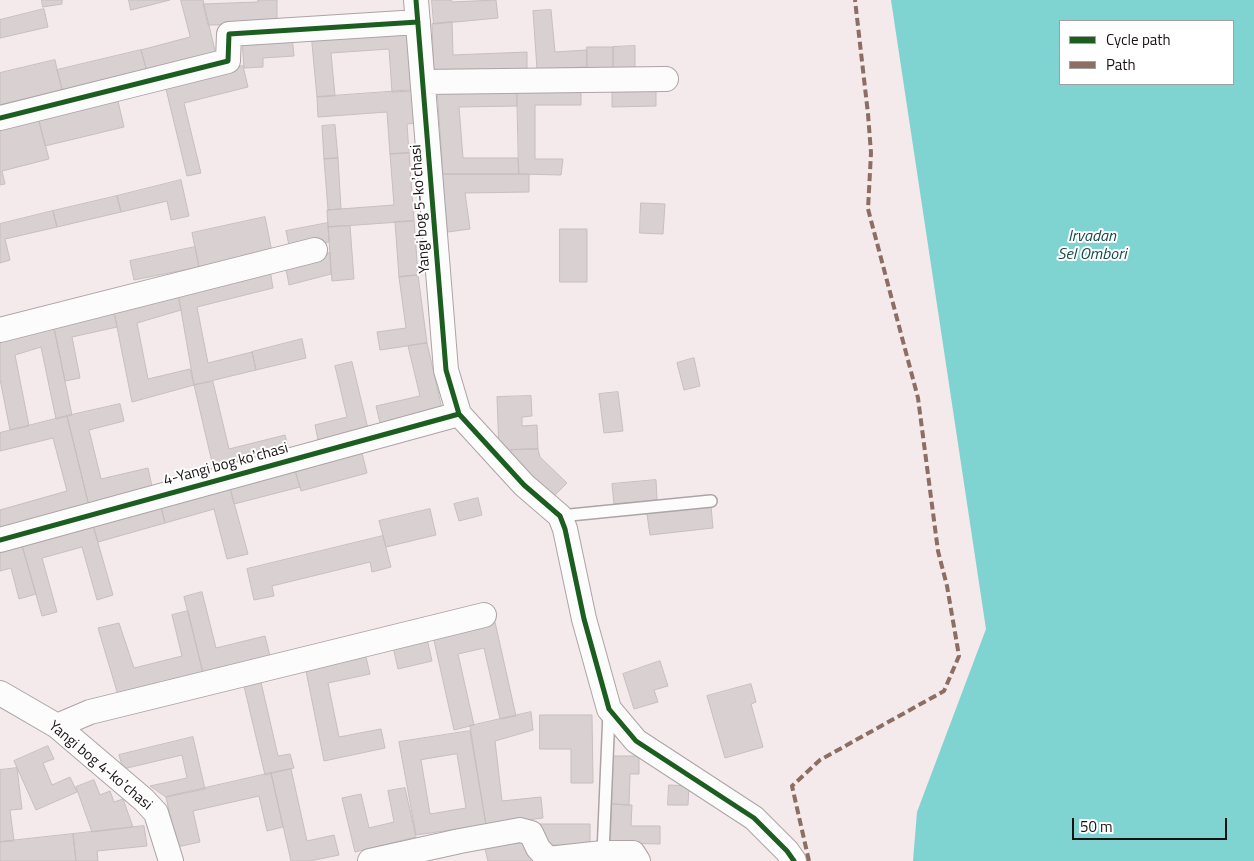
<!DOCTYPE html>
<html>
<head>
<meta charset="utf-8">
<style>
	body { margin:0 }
	#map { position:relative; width:1254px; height:861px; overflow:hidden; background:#f4e9eb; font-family:"Titillium Web",sans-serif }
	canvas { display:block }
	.legend { position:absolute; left:1059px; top:20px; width:175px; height:65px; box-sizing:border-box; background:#fff; border:1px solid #a3a0a1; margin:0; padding:6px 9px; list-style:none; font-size:15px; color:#181213 }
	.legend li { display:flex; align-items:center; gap:10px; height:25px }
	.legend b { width:25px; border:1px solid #a3a0a1 }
	.scale { position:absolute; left:1072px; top:818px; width:155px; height:22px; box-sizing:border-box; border:2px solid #181213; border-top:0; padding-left:6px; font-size:15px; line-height:18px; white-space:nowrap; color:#181213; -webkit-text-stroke:4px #fff; paint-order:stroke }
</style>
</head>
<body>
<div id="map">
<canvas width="1254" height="861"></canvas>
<ul class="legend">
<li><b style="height:6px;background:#1b5e20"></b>Cycle path</li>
<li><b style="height:6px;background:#8d6e63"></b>Path</li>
</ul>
<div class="scale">50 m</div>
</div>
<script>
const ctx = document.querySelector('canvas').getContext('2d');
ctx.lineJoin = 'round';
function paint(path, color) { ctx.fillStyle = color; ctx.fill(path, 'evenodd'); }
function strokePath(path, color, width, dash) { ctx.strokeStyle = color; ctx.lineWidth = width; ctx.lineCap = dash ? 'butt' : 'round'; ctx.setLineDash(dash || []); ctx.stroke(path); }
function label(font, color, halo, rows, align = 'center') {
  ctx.font = font + ' "Titillium Web",sans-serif'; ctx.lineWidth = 4; ctx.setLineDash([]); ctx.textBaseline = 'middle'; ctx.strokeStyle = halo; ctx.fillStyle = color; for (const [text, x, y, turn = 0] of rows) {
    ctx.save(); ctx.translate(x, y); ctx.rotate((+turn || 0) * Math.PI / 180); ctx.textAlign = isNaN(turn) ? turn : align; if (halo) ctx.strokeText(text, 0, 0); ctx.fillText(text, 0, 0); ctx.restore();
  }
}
paint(new Path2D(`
	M891,0H1254V861H913L917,812L986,629ZM1060,21H1233V84H1060Z`), '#7fd3d1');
const building = new Path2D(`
	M42,0H62V4L43,7Z
	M129,0H170L131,10Z
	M181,0H203L216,55L147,72L141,50L190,37Z
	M258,0H277V24L208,25L203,4L258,2Z
	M432,0H451L452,2L496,0L498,18L434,24Z
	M44,9L48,27L0,38V20Z
	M551,10L555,52L587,50V67L537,69L533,11Z
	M452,22L453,55L527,52V70L434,74L432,24Z
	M407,27L413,91L392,92L389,49L331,53L335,96L317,97L311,33Z
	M292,36L294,56L263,58V67L244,68L242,39Z
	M635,46V69H613V47Z
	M587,47H613V69H587Z
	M141,50L147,72L63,92L57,70Z
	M55,60L62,91L0,105V73Z
	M243,66L248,87L184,103L201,173L187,176L165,85Z
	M517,87L581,88V105H535V159H563L561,175L519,174Z
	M517,87V106L459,107L463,158H518L519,174H443L437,89Z
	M656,89V106L612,107V90Z
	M415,90L417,123L407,124L409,153L390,154L387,112L318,117L317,97Z
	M117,97L124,127L45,146L38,117Z
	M38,117L49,159L2,171L5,184L0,185V126Z
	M335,125L338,158L324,159L322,126Z
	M409,153L414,221L328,227L327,210L394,205L390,154Z
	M338,158L341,209L328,210L324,159Z
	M443,174H529V192L465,193L470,229L448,232Z
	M181,180L189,216L171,220L167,201L121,212L117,196Z
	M117,196L121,212L57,227L53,211Z
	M641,203L665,204L663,234L640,233Z
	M53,211L57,227L5,239L10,260L0,263V224Z
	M265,217L272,252L199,267L192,233Z
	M414,221L418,275L399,277L395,222Z
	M328,223L329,242L290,250L286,231Z
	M350,226L354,279L332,281L328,227Z
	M560,229H587V282H560Z
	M195,247L199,267L134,280L130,261Z
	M330,253L331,274L289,285L285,264Z
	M270,270L273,288L197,307L208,363L252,352L256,370L194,385L178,293Z
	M418,275L427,343L380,350L377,332L406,328L399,277Z
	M177,290L181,310L137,323L148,379L190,369L194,385L132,402L113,307Z
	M113,307L117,327L72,337L80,378L65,381L53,323Z
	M53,323L72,415L56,419L41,347L15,355L29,426L10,430L0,379V336Z
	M302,339L306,358L256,370L252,352Z
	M427,343L443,413L381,427L376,406L420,396L408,346Z
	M694,358L700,386L684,390L677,363Z
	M352,362L369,433L319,445L315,425L347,417L335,366Z
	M213,382L229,449L285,435L290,455L215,475L194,385Z
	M618,392L623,431L604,433L599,394Z
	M531,396L532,416L522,417V426L537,425L538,449L499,450L497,397Z
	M120,404L124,421L89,430L101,479L148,468L153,491L89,506L67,416Z
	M67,416L89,506L0,530V510L67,491L53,438L0,451V433Z
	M361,449L367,473L301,491L294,467Z
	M538,449L540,457L567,483L554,496L520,465H512L511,450Z
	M294,467L300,487L234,504L229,484Z
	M656,480L657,500L614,504L612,484Z
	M229,484L248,554L227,559L214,509L165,523L160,503Z
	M478,498L482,515L459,521L454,504Z
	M160,503L165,523L98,542L92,522Z
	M711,506L713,528L650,535L647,514Z
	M430,509L436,535L386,547L379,521Z
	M92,522L113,595L97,600L82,547L42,558L57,612L42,616L21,542Z
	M383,536L391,567L372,572L370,562L272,586L274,596L254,600L247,569Z
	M21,542L36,594L19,599L11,568L0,571V548Z
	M202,592L216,648L265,636L270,656L203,673L184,597Z
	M188,611L203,673L118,695L98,628L119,623L134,668L182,656L172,615Z
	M495,622L516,716L500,719L484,648L458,654L474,725L454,730L433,636Z
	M427,639L432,661L398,669L393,647Z
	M365,653L370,674L328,683L339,737L381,729L385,748L324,761L305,666Z
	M660,661L668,686L654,690L658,702L634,709L623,674Z
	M260,678L278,756L290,754L294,768L265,775L243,682Z
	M751,684L756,702L751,704L763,747L725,758L707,696Z
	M531,712L533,730L495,741L502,801L541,797L543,818L486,825L470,726Z
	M540,715H592L593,783H571V749H540Z
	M470,731L486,825L416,835L399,742ZM457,754L466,808L430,814L421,760Z
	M193,737L205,789L166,797L150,786L187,778L182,755L123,769L119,755Z
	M48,746L54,759L43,763L52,785L70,777L77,792L36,810L14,761Z
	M613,756H639V774H630L629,805L612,804Z
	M17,768L22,809L10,810L14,841L0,842V770Z
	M291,769L307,841L334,835L339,855L310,861H291L271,773Z
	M271,773L283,827L267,831L259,796L193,811L200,842L177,847L166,797Z
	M94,780L100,795L110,791L114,802L123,799L133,827L92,832L76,787Z
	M669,785L689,786L688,805H668Z
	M405,788L416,837L355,852L342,798L361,794L369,828L394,822L388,791Z
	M612,804L632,805L631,826H660V844L611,843Z
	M540,824H590V845H540Z
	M144,826L147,846L97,851L98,861H76L73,834Z
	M73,834L76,861H0V842Z
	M527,834L534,861H488L484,845Z`);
paint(building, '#d8d0d1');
strokePath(building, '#c6bec0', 1);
const lane = new Path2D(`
	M560,516L711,501
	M603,853L609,713`);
const street = new Path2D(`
	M416,0L446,370L459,414L524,485L560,516L565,529L584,619L609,709L636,741L754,818L787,851L794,861
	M423,82L666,79
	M0,118L228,61L229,34L418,22
	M0,330L315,250
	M0,540L459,414
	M0,693L57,726L144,800L156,813L171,861
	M57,726L90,712L484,615
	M370,861L460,841L520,830L531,833L538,848L548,859L603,853H633L638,861`);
strokePath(lane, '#aca4a6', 14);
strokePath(street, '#aca4a6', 26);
strokePath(lane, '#fdfcfc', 11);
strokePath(street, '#fdfcfc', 24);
strokePath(new Path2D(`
	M809,861L792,786L820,760L944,691L959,656L947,586L938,551L918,398L868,209L871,153L868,114L855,0`), '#8d6e63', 4, [8, 4]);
strokePath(new Path2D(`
	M416,0L446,370L459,414L524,485L560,516L565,529L584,619L609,709L636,741L754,818L787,851L794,861
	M0,118L228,61L229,34L418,22
	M0,540L459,414`), '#1b5e20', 5);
label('15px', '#181213', '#fff', [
	["Yangi bog 5-koʼchasi",421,209,-94],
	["4-Yangi bog koʼchasi",226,465,-15],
	["Yangi bog 4-koʼchasi",100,766,40]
]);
label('italic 16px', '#124948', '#fff', [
	["Irvadan",1092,237],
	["Sel Ombori",1092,255]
]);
</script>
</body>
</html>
